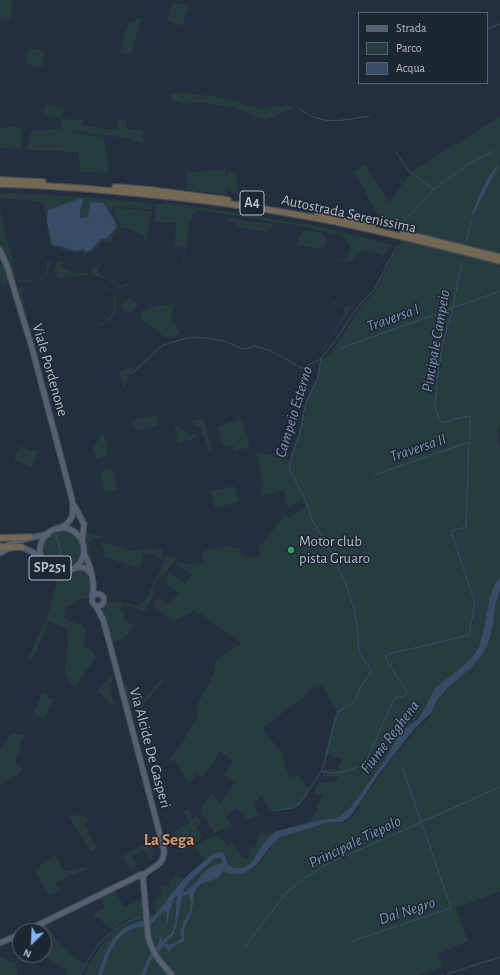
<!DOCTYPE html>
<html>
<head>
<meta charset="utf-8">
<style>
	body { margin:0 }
	#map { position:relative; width:500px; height:975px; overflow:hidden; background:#242f3e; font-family:"Alegreya Sans",sans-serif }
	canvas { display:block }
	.legend { position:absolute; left:358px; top:12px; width:130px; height:72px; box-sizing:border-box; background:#1d2633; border:1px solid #59626f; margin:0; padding:5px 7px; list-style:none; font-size:12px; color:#b4bcc9 }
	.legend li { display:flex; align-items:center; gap:8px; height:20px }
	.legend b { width:20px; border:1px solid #59626f }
	.north { position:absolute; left:12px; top:923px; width:40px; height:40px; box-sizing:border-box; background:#1d2633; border:1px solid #59626f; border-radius:50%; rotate:204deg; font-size:11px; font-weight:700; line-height:16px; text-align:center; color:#b4bcc9 }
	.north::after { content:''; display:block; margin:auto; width:14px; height:18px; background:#8ab4f8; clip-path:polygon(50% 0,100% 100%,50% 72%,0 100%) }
</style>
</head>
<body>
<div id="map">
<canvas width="500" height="975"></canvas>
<ul class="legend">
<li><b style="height:5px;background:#56606e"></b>Strada</li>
<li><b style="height:11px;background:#263c3f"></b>Parco</li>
<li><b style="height:11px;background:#394c67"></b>Acqua</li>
</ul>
<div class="north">N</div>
</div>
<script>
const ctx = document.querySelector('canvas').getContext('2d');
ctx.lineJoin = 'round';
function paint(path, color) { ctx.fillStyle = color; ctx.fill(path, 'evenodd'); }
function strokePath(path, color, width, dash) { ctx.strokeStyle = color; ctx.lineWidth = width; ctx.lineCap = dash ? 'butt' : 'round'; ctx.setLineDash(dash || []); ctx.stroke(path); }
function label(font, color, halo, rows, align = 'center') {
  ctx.font = font + ' "Alegreya Sans",sans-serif'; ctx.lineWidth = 3; ctx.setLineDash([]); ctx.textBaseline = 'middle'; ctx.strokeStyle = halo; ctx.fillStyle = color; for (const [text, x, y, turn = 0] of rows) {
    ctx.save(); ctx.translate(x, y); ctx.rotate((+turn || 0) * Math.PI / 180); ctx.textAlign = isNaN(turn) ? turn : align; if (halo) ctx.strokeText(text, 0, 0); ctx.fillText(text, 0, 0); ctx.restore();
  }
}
paint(new Path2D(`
	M0,0H13L10,20L0,19Z
	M172,3L189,4L182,26L167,21Z
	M141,18L131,55L120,52L128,23L137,19Z
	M29,48L44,51L42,67L25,64Z
	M176,93C195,94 216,96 235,101C244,103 252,108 262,109C271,110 284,102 292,108L267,120L257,117L234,108L211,104L200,102L184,104L178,102L172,103L171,94Z
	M46,104L65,109L61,118L42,115Z
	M500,117V423C498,431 496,437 500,445V578L495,584L490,596L484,628L479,646L472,657L462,667L434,690L452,683L471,668L477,660L492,604L500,584V892L456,908L468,941L438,954L443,967L417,975H83L100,947L109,936L131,919L153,914L155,912L156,907L155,900C162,896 161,892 162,887L170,886L168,882L172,880L174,875L184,878L176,887L163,906L174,900L184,891L185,888L188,884L195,869L204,862L218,858H220L223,861L222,864L230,869L248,871L258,865L273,845L275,836L315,822L277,831L259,850L253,861L244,868H233L227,863L225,855L215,853L204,860L195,847C203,840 209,838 219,835L227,846L232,842L243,857L248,859L250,856C249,854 247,851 249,848L254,847L256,846L260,831L265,834H269L276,831L295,826L313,820L310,819L319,810L315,807L324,795L313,794L318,783L336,782L339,777L322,776L324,768L338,770L342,759L327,754L323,759L336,711L323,686L310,689L301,699L262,728L281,752L289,778L297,774L308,787L309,791C297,812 294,808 271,811L261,795L254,805L259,815L243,821L246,817L235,807L227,818L232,826L214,833L200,811L212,793L219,803L235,783L224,775L233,761L220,751L202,778L200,776L199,777L197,773L189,784L181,770L173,759L170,762L168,760L181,745L197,717L198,709L197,705L211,680L214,673L215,661L241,643L195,610L173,621L153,606L157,597L167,605L179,593L165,582L169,573L185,584L192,574L176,564L179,562L197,565L205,563V560H202V552C216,547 224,546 240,548L241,556L255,558L261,555L258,546L263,543L285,514L289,518L306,507L302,502L303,499L288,507L284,490L262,496L261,487L264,486L256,452L287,459L289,461L298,435L303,411L307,398L318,376L319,362L330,354L359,309L375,292L402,240L406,241L412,229L375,221L379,216L354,172L365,165L389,203L402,185L399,180L401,179L404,181L413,170ZM428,703L430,714L427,720L417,728L409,739L397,752L362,800C359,808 353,820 344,822C341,823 339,823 337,823L334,819L338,818L342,816L351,807L387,757L397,738L406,728L419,718Z
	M62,119L83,120V125L105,129H118V120H126L127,130H143V143L126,138L73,131V133L104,137L109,173L81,172L78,152L27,150L31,131H44L54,129H60Z
	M7,127H16L23,130L21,149L0,148V128Z
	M225,170L226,178L228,172H236L238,195L229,191L226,182L227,194L187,190L186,172Z
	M0,193C51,195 102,197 153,204L152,209L114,207L111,212L119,226L110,243L109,242V243L102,240C97,248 92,252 84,255L83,252C78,252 73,253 68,252C62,250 59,246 51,247L46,223V210H44L45,204H42L43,202L1,198L0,201ZM81,198L83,199L80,210V218L88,217V214L114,230L106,238L102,237V238L94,248L80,250L75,251L70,250L54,245L48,210Z
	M169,203L199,207L322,227L392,245L390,249H388L383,257L381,254L362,249L358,256L356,255L352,262L328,259C332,258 339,261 344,259C348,258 351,249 350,245C348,241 344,237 341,235L301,226L199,210C194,213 192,216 190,221L183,263L182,267L184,248L174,246L177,222L155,223V204Z
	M328,204L329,212L295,205Z
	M116,208L152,211L149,228L146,236L147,237L143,242L144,237C138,234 125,224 120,230C116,234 114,241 112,245H111L120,227L119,223L113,211L114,209Z
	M0,209L17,281L29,279V281H31L42,278L41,276L45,275L47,271L46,262H51C51,270 46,275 40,280L28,281L2,285L0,280Z
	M229,218L272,224L274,226L266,232L239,227L232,221L228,220Z
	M305,230C316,233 328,231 328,245L326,240L324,249L297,245L300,234H302L303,231Z
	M103,260L104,262L102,261L97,271L99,272L98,274L122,286L123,285H124L127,282V286L120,287L111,281L103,278L93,275L91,273L92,269Z
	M59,261L63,263L61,265C67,273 77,274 87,273V275L64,277L60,279C55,274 53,270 56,263Z
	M92,283C106,284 117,290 116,306C116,309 116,312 114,315C110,321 103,324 96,328L102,322L104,323L111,315L115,306L113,305L114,295C109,288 101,285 92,283Z
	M29,287L23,290L22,294L32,339L36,348V351L27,325L18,289Z
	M122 306a7 7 0 1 1 14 0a7 7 0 1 1-14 0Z
	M183,301L175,304V305H173L171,320H173V323H176L179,334L168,337L163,336L141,318L140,316L141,311L160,305L164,306Z
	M333,302L340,304V305L350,307L351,305H352L348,310L350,311L341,323L323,351H322L341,320L342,316H343L345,308L337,304H332Z
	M129,367L133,369L129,376L124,388L119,371Z
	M156,415L158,425L138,430L134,428L132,420Z
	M200,419H202L205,423L212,450L210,453L207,452L206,451L208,450L204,437H203L200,428L193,424L192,421Z
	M242,419L250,447L234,451L233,445L223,447L221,439H220L218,435L220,434L218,426Z
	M174,426H175L186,431L188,436L193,435V433L195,434L196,438L178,443Z
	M103,432L108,455L96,458L93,448Z
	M20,446L31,451L32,449L38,451L32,467L14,460Z
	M112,469L118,489L105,492L100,472Z
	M234,486L239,502L215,508L211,491Z
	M43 550a19 19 0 1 1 38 0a19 19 0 1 1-38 0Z
	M86,531L104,537L103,539L96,538L90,540V541H88L93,558L91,559L85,536Z
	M103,542L132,551L140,550L141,553L144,556L139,568L105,557L101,543Z
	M146,548L156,551L161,548C163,552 164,557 161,560L158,558V556L145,552V553H144L143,550Z
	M166,555L167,557L178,558L168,568L164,576L160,575L152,590L156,592L145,611L123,604L120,611L125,614L123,619L134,626C127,635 124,641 112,642L110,641C108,631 104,620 103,610C103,592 129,608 138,605C142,604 143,602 145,599H146L162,567Z
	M82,568L87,572L92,591L88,598L75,601V604L66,606L64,619L81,625L86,631L83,646L92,650L96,657L75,687C60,676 66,660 68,645C68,639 67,633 66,628L46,621L59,575C64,575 68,574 73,572C76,571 78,569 82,568Z
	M44,623L48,624L33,658L28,659Z
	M112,675L113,681L110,685L112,689L110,691L113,700L116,702L112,705L97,691Z
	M161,680L164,682L135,713L134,712L142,703L143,699Z
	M129,683L127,685L128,686H130L127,689L139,700L130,710L124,686Z
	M42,693L53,700L44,719L33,715Z
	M12,733L24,735L20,745L19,753L14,760L23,768L18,774L0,786V750Z
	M189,809L193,820L197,815L202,823L197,827L202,838L183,852L173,833L189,823L184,811Z
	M70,815H75L90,818L85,823L89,833V834L97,848L91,852L69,816Z
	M149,840L154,850L150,861L144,849L132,856L137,866L130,870L123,856Z
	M55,854L64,872L68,870L70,871L85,867L86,869L71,875L56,883L60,890L49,895L34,871Z
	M115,891L124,907L143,899L144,914C131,917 124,921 113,929H111L101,920L92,915L105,908L100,898Z
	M47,924L57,941L65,949L85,965L79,975H65L67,971L65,969L42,955H44V931H33Z
	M0,957L17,965L18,972L17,975H0Z`), '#263c3f');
paint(new Path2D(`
	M497,166L498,167L473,215L472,214C477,200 486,177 497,166Z
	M81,198L83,199L81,208L80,210V218L88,217L90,203L94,202L103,203L116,223L115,229L106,239L102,238L91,250L85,252L84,249L75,251L52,244L47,221L48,210Z
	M500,578V589L496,602L492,630L487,646L481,656L471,668L446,689L436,702L431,713L417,726L392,757L379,774L350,817L342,822H330L280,837L271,846L257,864L248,871L240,874L229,873L224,871L218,878L201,884L198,887L194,893L193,904L191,914L184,928V940L183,942L177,944L170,949L172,951H170L167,955L169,951L164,946L159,952L151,960L145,975H141L149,956L157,947L161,936L162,937V942L168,935L171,934L175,924L177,895C169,904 170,916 166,926C165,929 163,932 162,935L166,925L167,912L166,911C158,913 156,921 150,925C146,927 139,926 134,928C113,937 109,955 102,975H98C105,955 109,936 130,925C137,921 147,922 153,917C163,908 168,897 176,888C185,876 199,866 210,856L215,853L221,852L225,855L227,863L233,868H244L253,861L259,850L268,838L277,831L313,822L329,819L338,818L351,807L387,757L397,738L406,728L419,718L426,706L435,688L462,667L472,657L479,647L484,628L490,596L495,584ZM218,858H220L223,861L222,863L218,864L217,865C200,869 198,887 183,892C186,882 206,867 214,859ZM189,894L191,902L190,911L184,921L180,932L181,938C177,943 171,946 165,943L174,934L177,923L182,896Z`), '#394c67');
strokePath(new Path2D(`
	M487,29L500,24
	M299,108C322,127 342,120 369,116
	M395,151L407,169L411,173L434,189
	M400,226L403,220L413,212L434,189L470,163L494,151
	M466,242L472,218
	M462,262L453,307L442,347L438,373L435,407L439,419L443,423L467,416L470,417V438
	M339,349L500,291
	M131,374L163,345L191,337L207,338L224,341L243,349L255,346L271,351L302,368L321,359
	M54,526L55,525L61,524L67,520
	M56,534L64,566
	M322,771C337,776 351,770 365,764L394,699L406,695L407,692L387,661L386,657L389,654L469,635L475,603L451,531L466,527L469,442L374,475
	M273,811L292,808L300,803L321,772L326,758L335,721L339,711L350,705L357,698L359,690L371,672L368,665L360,654L358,643V631L354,609L346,584L332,554L312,520L308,506L289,468L292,454L300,433L304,411L307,400L318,377L321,358L327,352L357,308L374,290L397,246
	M352,941L451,908L403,769L401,767
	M244,948L286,893L300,882L323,866L500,787
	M153,957L159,963
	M447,974L500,957
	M80,975C85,966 90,956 96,948C105,935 126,921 141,916
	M441,975H443`), '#394c67', 1);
const major = new Path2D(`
	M0,250L7,266L32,348L72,499C74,514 74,521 59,529
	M74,505L84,524L82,541
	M40 550a22 22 0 1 1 44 0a22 22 0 1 1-44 0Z
	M0,549C15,540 31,538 48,534
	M0,553C17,543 28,547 42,559
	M84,554C90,563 96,585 92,596
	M76,568C83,566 87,568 91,574
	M92 600a6 6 0 1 1 12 0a6 6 0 1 1-12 0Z
	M96,606L103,619L110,645L164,850C165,866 152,866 144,875
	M144,875L143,878L148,936C152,953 160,962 172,975
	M26,931L142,874L144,875
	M0,943L20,934`);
const highway = new Path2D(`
	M0,180L43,182
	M0,184C41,185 82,188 123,192C192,198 259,207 327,220C385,232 442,246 500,261
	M115,187L151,190L228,200
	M317,215L373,226
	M403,233L500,257
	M0,538L30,537
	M0,546C6,549 15,546 22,547`);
strokePath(major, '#414a57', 7);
strokePath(highway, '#434c59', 8);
strokePath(major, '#56606e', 5);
strokePath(highway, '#746855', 5.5);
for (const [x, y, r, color] of [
	[291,550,4,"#2e9e5b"]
]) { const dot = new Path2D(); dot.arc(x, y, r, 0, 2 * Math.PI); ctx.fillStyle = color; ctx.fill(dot); strokePath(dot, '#1d2633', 1.5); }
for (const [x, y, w] of [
	[252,203,24],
	[50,568,42]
]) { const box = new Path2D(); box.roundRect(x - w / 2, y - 12, w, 24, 3); ctx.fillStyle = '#1d2633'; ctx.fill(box); strokePath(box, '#b4bcc9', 1); }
label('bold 14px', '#b4bcc9', null, [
	["A4",252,203],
	["SP251",50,568]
]);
label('15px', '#b4bcc9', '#1d2633', [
	["Autostrada Serenissima",349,214,12],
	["Viale Pordenone",50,370,74],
	["Via Alcide De Gasperi",150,748,75]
]);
label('15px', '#b4bcc9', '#1d2633', [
	["Motor club",299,541],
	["pista Gruaro",299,558]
], 'left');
label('italic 16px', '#7c92b1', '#1d2633', [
	["Traversa I",393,318,-20],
	["Pincipale Campeio",436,341,-80],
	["Campeio Esterno",294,412,-73],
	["Traversa II",418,448,-19],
	["Fiume Reghena",390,737,-53],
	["Principale Tiepolo",355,842,-26],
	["Dal Negro",407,911,-18]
]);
label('bold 17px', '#d59563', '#1d2633', [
	["La Sega",169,840]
]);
</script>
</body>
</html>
